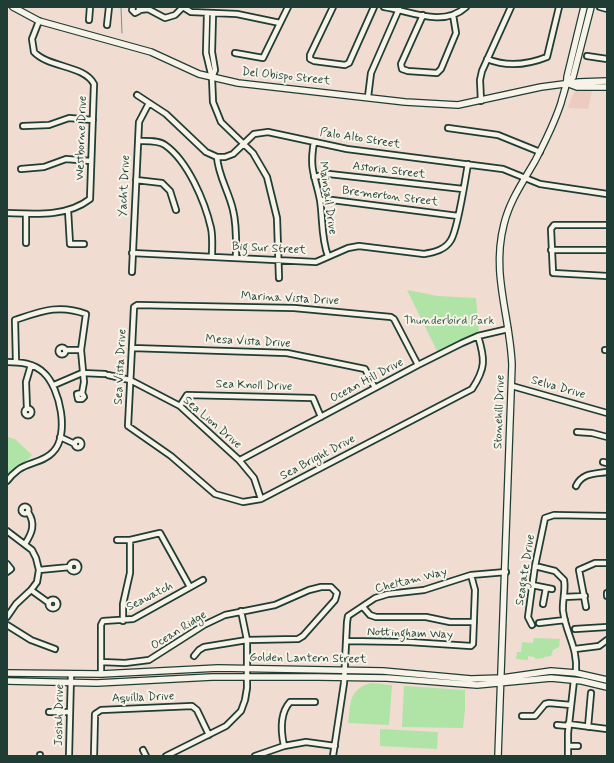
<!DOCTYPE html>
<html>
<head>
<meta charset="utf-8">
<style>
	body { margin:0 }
	#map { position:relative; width:614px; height:763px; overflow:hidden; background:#f0dcd1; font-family:Mynerve,sans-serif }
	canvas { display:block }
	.frame { position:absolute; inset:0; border:8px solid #1f3d34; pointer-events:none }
</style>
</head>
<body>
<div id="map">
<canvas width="614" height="763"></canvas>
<div class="frame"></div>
</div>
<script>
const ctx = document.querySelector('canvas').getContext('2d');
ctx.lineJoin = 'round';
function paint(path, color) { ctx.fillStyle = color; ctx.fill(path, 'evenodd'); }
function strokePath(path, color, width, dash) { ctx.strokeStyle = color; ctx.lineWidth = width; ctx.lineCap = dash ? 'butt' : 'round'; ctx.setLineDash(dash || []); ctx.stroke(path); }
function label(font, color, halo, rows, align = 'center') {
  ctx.font = font + ' Mynerve,sans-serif'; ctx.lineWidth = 4; ctx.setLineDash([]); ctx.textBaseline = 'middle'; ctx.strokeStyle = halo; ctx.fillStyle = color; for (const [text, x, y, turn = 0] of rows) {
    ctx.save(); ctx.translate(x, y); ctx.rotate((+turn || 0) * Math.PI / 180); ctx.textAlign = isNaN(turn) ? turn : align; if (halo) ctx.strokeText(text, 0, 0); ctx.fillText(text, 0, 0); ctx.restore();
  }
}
paint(new Path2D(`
	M576,91H592L588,109L568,108L573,94Z`), '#ecccc1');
paint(new Path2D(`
	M407,290L438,296L476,298L479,333L438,353Z
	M7,437L15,439L32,455L7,481Z
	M534,638L560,639L559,647L553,650L551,656L544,657V658L535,659V657L528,656V660L516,659L517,652H521L522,642L533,643Z
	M263,654L282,655L281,662H263Z
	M371,683L392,685L389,725L348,723C351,702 348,690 371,683Z
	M404,686L465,690V709L463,728L402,727Z
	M380,729L438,732L437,749L380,746Z`), '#afe4a6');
strokePath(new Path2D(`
	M121,7L122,33`), '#6094a2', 1);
const minor = new Path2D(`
	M133,7L132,10L135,13L139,11V7
	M183,7L191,12L237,14L280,23
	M333,7L310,55V59L314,61L345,65L349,63L374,7
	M384,7C410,11 443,28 466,7
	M600,7L607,9
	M139,10L148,9L165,18L175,15L183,7
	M207,14L206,53L212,78
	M213,14L212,52L215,70L212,78L213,102L221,122L253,153L267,177L277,218L279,278
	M423,15L401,64L402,69L408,71L437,73L441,69L456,33L453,15
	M89,20L90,7
	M107,25L109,7
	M235,53L263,58L288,7
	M587,56L607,59
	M487,59C507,67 527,65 547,57L559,7
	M137,95L166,114L206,152L217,157H225L233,154L254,134L268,132L347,149L503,169L540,184L607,194
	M368,97L371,73L399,9
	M481,101L480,80L482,71L511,7
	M23,126L49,125L69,118L93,120
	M448,128L498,135L540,152
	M138,141C146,141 158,140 165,145C188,161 205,202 211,228C213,237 212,247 212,256
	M314,142C309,170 315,175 320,200C323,219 321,238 328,256
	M217,157C218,175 229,192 233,210C237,226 236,241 236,257
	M21,169L44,167L66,159L91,161
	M314,177L329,174L463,189
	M136,180L162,183L170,191L176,210
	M320,200H332L458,216
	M68,210L70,244H84
	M7,213C35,214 67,217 90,199L94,84C84,65 49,68 34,52L32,39L39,21
	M607,225H554L551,229L553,273L607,276
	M26,243V214
	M551,250H607
	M132,253L316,262L348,248L359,246L424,254C435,252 445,250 451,240C458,229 465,180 468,164
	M132,272L139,122L149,103
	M58.5 351a3.5 3.5 0 1 1 7 0a3.5 3.5 0 1 1-7 0Z
	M132,348L287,353L365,369L375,388
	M65,350H81
	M605,350H607
	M7,362C20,362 34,363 44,373C60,388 70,435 53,452C43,463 28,462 18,470C14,473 10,477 7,481
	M16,362L15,320C42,311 59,304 86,314L81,350L84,382L82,393L84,397L82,399H78L77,394L82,393
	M418,365L394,319L391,317L294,308L137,305L134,307L128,426L171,456L215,494L243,502L261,499L472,389C486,368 485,359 478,336
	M108,375L130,380L180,406L239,460L254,478L261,499
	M54,385L82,373L105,374
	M512,386L607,413
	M180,406L187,395L313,398L321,417
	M24.5 412a3.5 3.5 0 1 1 7 0a3.5 3.5 0 1 1-7 0Z
	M27,409L26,382L31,365
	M577,432L592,433L607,437
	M60,437L75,444
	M74.5 444a3.5 3.5 0 1 1 7 0a3.5 3.5 0 1 1-7 0Z
	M240,460L418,365L462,343L478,336L508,329
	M603,462L607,463
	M576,486C582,473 594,474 607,472
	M21.5 510a3.5 3.5 0 1 1 7 0a3.5 3.5 0 1 1-7 0Z
	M7,531L32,550L36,558L39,570L37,582L31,590L16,604L7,617
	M117,540H130L160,533L190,587
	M25,544C32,533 36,524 28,512
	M69.5 567a4.5 4.5 0 1 1 9 0a4.5 4.5 0 1 1-9 0Z
	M7,564L11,569L7,572
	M535,566L555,571L564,580C566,590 562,601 563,611C566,635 578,646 576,673
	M39,570L70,567
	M532,585L552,589
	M31,590L49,603
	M607,593V596
	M564,597L585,596
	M48.5 604a4.5 4.5 0 1 1 9 0a4.5 4.5 0 1 1-9 0Z
	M543,604L546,588
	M363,607L370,615L376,617H426L450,622H474
	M586,607L579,570L595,563H607
	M123,621V604L130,573V540
	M539,623L565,620
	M7,625L31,640L55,649
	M532,625L528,617L535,566L545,518L554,515L607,516
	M575,629L607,627
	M346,641L409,642L471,646L473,644L475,590L471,575
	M575,649L599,646L607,640
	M101,662L125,663L149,660L204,625L225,615L275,605L309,590L321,587H331L337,593L335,600L303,636L298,639L247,640L204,647L199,650L194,656
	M101,674V625L103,621L133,619L203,580
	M49,712H70
	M522,716H535L545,704L549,703L571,705
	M568,724L607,729
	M557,725L568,726
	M588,727L591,693
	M284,746C281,732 280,713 290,702H315
	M568,746H578
	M143,750L146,756
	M40,756V755
	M69,756L71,674
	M94,756L95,714L101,710L192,706L197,710L209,735
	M166,756L226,726L241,711L245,700L247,688V640L241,611
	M255,756L284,746L306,742L335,746
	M333,756L344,683L347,622L348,616L375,598L388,594L424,590L471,575L506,572
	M568,756V733L574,680`);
const major = new Path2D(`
	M13,7L39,21L151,52L199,74L238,83L405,102L458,105L541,87L579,82L607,81
	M567,83L573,77L591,7
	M569,84L577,87H607
	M7,673L101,674L218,668L383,671L471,679L502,678L551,671L576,673L607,680
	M7,681L97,683L212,677H318L387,678L477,685L551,678L582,681L607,687
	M498,756L512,365C510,315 491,274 504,224C510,200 523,182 535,161C545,142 554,124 561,103C563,94 567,86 567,77L584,7`);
strokePath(minor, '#1f3d34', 8);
strokePath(major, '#1f3d34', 8);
strokePath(minor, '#f7f3e8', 4.5);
strokePath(major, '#f7f3e8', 5.5);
label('12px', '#1f3d34', '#f7f3e8', [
	["Del Obispo Street",286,77,6],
	["Westborne Drive",82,138,-88],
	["Palo Alto Street",360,139,9],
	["Astoria Street",389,171,7],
	["Yacht Drive",125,186,-87],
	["Bremerton Street",390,197,7],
	["Mainsail Drive",327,198,82],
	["Big Sur Street",269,249,3],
	["Marina Vista Drive",290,299,3],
	["Mesa Vista Drive",248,342,3],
	["Sea Vista Drive",121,367,-87],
	["Ocean Hill Drive",367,381,-28],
	["Sea Knoll Drive",254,386,2],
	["Selva Drive",558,388,16],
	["Stonehill Drive",500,412,-88],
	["Sea Lion Drive",212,423,41],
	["Sea Bright Drive",318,458,-28],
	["Seagate Drive",526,570,-81],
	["Cheltam Way",411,581,-14],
	["Seawatch",150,597,-27],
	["Ocean Ridge",179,631,-32],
	["Nottingham Way",410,634,2],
	["Golden Lantern Street",308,659,1],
	["Aquilla Drive",143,698,-2],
	["Josiah Drive",60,715,-89]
]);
label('12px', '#3c5e4b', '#f7f3e8', [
	["Thunderbird Park",449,321]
]);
</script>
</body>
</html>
